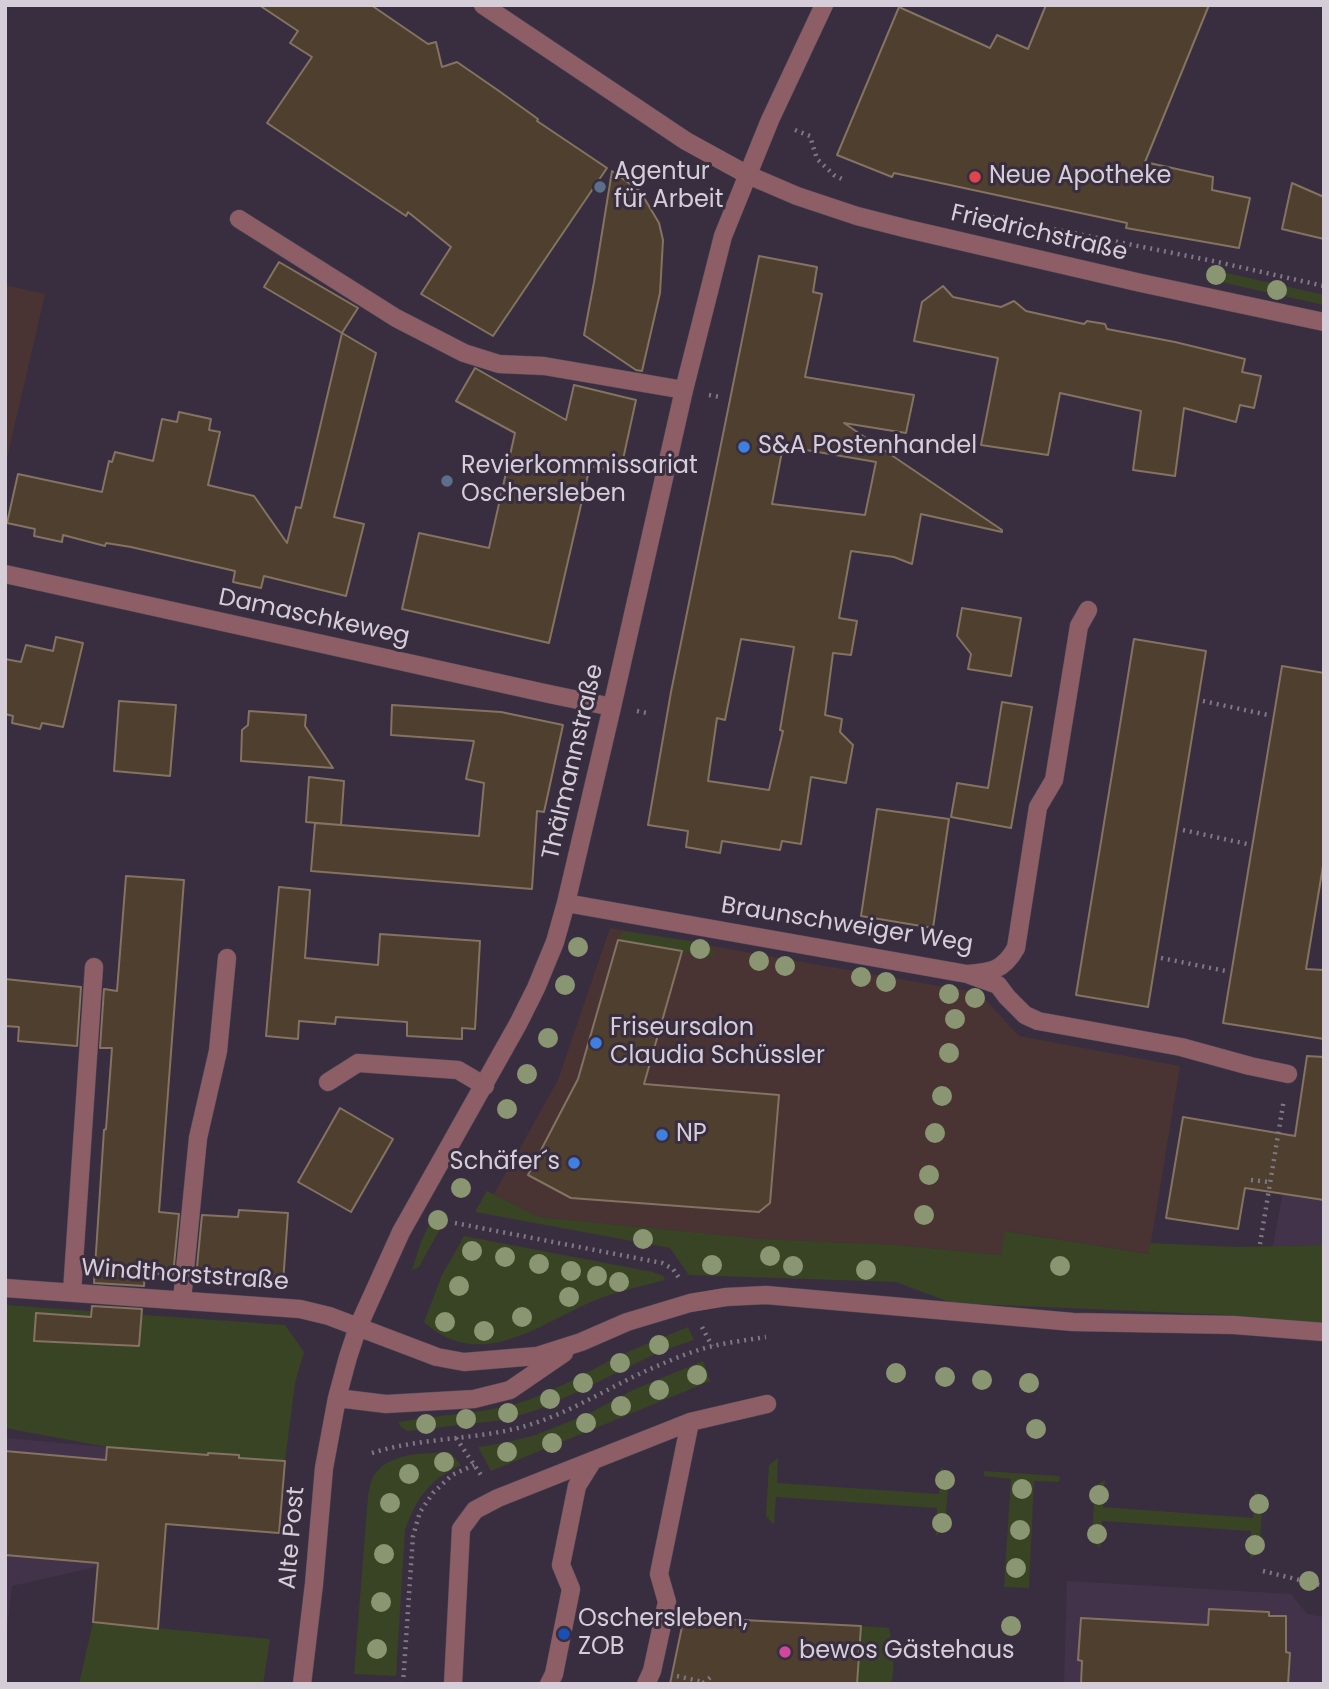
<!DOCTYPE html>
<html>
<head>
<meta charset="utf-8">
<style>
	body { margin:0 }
	#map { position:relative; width:1329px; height:1689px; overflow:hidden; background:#382e3f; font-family:Poppins,sans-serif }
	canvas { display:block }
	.frame { position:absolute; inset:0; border:7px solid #d5ced9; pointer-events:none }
</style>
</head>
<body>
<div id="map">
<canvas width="1329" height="1689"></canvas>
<div class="frame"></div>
</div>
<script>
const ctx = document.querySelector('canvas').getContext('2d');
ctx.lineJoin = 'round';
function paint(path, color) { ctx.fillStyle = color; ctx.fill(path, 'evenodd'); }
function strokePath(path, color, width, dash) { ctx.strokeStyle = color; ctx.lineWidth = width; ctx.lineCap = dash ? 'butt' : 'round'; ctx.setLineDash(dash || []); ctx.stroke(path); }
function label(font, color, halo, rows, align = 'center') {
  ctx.font = font + ' Poppins,sans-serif'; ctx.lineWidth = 6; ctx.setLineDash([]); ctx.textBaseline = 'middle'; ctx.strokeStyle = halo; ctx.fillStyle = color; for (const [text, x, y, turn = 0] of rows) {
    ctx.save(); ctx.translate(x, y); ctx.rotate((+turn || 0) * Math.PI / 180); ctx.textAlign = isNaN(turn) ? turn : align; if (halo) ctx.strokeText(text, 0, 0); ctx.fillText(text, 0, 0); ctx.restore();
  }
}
paint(new Path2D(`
	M5,285L45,294L5,467Z
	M610,928L979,993L1019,1036L1180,1066L1149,1254L1006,1231L1001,1255L897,1245L762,1239L539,1217L494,1194L558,1080Z`), '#493433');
paint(new Path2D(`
	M1300,1099L1324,1103V1245L1273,1246Z
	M5,1438L107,1447L96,1567L12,1586L5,1646Z
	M1067,1581L1291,1594L1307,1614L1324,1617V1684H1064Z`), '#42334a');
paint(new Path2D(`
	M1209,269L1324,295V305L1207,279Z
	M624,931L703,943L711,947L714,957L618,940L620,935Z
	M487,1191L539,1217L762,1239L897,1245L1001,1255L1005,1231L1148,1254L1150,1243L1236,1247L1324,1245V1323L1228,1315L952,1303L896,1282L689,1275L670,1248L475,1212Z
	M434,1214L445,1220L419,1267L412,1270L421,1242Z
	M464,1236L653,1272L663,1276L665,1280C643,1286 619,1291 598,1299C550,1318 495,1364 442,1335C436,1332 430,1327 424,1322L442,1275Z
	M5,1305L285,1325L304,1352L295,1383L285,1461L239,1458V1456L208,1453V1456L107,1447L5,1428Z
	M688,1327L694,1340L659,1352L586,1388L537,1410L503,1420L408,1431L401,1427L398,1422C437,1415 478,1414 516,1404C549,1394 578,1377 609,1361C635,1348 661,1338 688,1327Z
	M703,1361L710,1381L491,1471L478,1447L504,1443L536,1435L590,1413L633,1390Z
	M450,1452L461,1465C429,1480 417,1497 405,1530L396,1676L354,1674L368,1496C369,1491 370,1484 372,1479C386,1451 424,1454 450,1452Z
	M778,1458L777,1483L939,1494L941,1467L949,1474L945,1528L936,1536L937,1508L776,1497L774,1525L766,1516L769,1465Z
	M984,1471L1060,1476L1059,1482L1034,1481L1029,1588L1004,1587L1011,1479L984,1476Z
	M1105,1480L1103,1507L1253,1518L1255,1491L1263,1497L1259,1552L1250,1559L1251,1531L1102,1521L1100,1549L1092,1539L1095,1486Z
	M93,1622L270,1639L263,1684H79Z
	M861,1626L889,1628C893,1647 896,1664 891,1684H857Z`), '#394425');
const building = new Path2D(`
	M259,5H371L428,44L436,42L442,67L457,62L499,91L538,119L537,121L607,168L493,336L421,294L451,247L408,212L406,216L267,123L312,57L290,43L298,31Z
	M1046,5H1209L1145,162L1213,177L1212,190L1250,198L1239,248L1126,228L1127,223L894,173L892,177L837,155L899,7L990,48L997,35L1028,49Z
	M612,171L640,191L659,223L663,240L660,293L642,371L636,370L584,335L594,282Z
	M1292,183L1324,197V239L1282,229Z
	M759,256L817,267L813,292L822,294L805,377L914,395L906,433L844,423L1002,530V532L921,514L912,564L894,557L851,551L839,618L857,621L851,655L833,653L825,715L842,719L840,732L853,745L846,783L811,777L801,844L782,841L780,850L722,841L720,853L686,847L688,831L648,825L671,692ZM783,446L876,462L865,515L772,504ZM741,639L794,647L780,730L783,731L769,790L708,781L717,718L725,720Z
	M279,262L358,308L342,333L264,287Z
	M943,286L953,297L1001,307L1014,301L1026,311L1084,324L1087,321L1105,324L1107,329L1175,342L1245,359L1242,372L1261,376L1254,408L1240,405L1236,422L1184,408L1175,476L1133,470L1141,411L1060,393L1048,455L981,445L998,358L914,341L922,302Z
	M342,333L376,353L334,517L364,524L346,596L264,576L261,588L233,582L235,571L131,547L106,543L105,546L63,535L62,542L34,536L35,529L7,523L18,474L102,492L109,461L112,462L115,452L153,461L162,419L177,422L179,412L211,419L209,430L220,432L208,485L254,496L287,543L296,507L301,508Z
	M475,368L566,420L574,385L636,400L620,473L590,466L549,643L402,609L419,533L489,548L515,433L456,401Z
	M962,608L1021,618L1011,676L968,669L971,654L957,636Z
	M56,637L83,643L63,727L42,723L40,729L12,723L13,716L5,714V659L21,662L26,645L53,651Z
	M1134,639L1206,651L1148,1007L1076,995Z
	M1282,666L1324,673V860L1306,969L1324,970V1039L1223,1023Z
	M119,701L176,705L170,776L114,771Z
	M1002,702L1032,707L1011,828L951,817L957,783L988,788Z
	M392,705L501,712L563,725L544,812L537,811L532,889L311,871L315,823L479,836L484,783L466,779L474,741L391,735Z
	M249,711L306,715L305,726L333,768L241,761L242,730L248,725Z
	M309,777L344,781L341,825L306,822Z
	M877,809L949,819L933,928L861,916Z
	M126,876L184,880L159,1212L179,1214L173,1275L145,1273L144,1286L94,1283L104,1130L106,1129L112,1048H100L104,989L117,991Z
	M279,887L310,890L305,958L378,965L380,934L480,941L475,1029L462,1028V1039L407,1036V1022L336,1017L335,1024L299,1021L298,1039L266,1036Z
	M618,940L682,951L644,1084L779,1095L770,1203L759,1212L571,1198L528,1175L578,1079Z
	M5,979L81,987L77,1046L18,1041L19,1027L5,1026Z
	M1307,1056L1324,1057V1200L1245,1188L1238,1229L1166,1218L1183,1117L1295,1136Z
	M340,1108L393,1139L351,1212L298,1182Z
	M239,1210L288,1213L283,1283L196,1277L202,1215L238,1217Z
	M92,1306L142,1309L139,1346L34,1341L36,1313L91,1317Z
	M107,1447L208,1455V1453L239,1455V1458L285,1461L279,1533L166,1524L158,1629L93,1622L98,1563L5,1555V1451L106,1460Z
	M1209,1609L1269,1612V1616H1286V1652L1290,1653L1288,1684H1081L1082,1661L1078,1660L1081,1618L1208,1625Z
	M684,1617L861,1626L857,1684H670Z`);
paint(building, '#4e3f2f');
strokePath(building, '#847361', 2);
const minor = new Path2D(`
	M483,5L686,141L748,175L797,196L857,216L908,229L1141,283L1324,322
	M239,219L396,318L464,353L499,364L544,366L684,390
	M5,574L549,694L612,707
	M566,903L967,974C991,972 1003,971 1016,948L1038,807L1054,780L1079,626L1088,610
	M970,975L998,985L1007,997L1025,1015L1038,1021L1181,1047L1250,1066L1288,1074
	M328,1082L358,1063L458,1070L485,1086
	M5,1288L300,1309L329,1316L437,1357L464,1362L537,1356L581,1342L627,1322L690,1303L726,1297L766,1295L1073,1322L1234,1325L1324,1332
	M72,1292L94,967
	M182,1300L198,1138L218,1051L227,958
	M337,1398L386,1404L474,1399L510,1390L564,1353
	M302,1684L314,1584L324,1468L337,1398L348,1357L358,1327L401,1232L518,1024L536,988L555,942L566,903L612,707L684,390L723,236L770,120L824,5
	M453,1684L461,1529L475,1510L498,1498L690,1422L767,1404
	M549,1684L554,1674L571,1589L561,1565L577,1486L592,1462
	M646,1684L652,1671L667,1602L659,1574L690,1422`);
strokePath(minor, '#544b5b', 19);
strokePath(new Path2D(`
	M795,130L810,136L817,159L834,175L842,179
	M958,210L1213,261L1324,286
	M709,395L720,397
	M1203,701L1268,715
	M637,711L647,713
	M1183,830L1247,844
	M1161,958L1226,971
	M1251,1180L1270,1182
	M455,1223L662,1263L673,1269L679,1278
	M1260,1244L1284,1099
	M702,1327L712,1346
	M456,1438L483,1478
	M372,1453C425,1436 482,1441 535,1423C580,1408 619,1381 662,1364C678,1357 696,1350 713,1346C730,1342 748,1340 766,1337
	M1263,1571L1324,1586
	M677,1676L703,1682
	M703,1683L712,1676
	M403,1684L413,1536L420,1512L433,1493L452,1475L474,1465`), '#807786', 4.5, [2, 5]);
strokePath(minor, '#8d5e65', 18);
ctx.fillStyle = '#8a9672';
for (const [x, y] of [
	[1216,275],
	[1277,290],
	[578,947],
	[700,949],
	[759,961],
	[785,966],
	[861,977],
	[886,982],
	[565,985],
	[949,994],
	[975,998],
	[955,1019],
	[548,1038],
	[949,1053],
	[527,1074],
	[942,1096],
	[507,1109],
	[935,1133],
	[929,1175],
	[461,1188],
	[924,1215],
	[438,1220],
	[643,1239],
	[472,1251],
	[770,1256],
	[505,1257],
	[539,1264],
	[712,1265],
	[793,1266],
	[1060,1266],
	[866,1270],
	[571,1271],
	[597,1276],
	[619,1282],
	[459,1286],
	[569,1297],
	[522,1317],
	[445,1322],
	[484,1331],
	[659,1345],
	[620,1363],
	[896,1373],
	[697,1375],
	[945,1377],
	[982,1380],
	[583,1383],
	[1029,1383],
	[659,1390],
	[550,1399],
	[621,1406],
	[508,1413],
	[466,1419],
	[586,1423],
	[426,1424],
	[1036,1429],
	[552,1443],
	[507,1452],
	[444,1462],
	[409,1474],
	[945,1480],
	[1022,1489],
	[1099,1495],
	[390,1503],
	[1259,1504],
	[942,1523],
	[1020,1530],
	[1097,1534],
	[1255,1545],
	[384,1554],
	[1016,1568],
	[1309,1581],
	[381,1602],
	[1011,1626],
	[377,1649]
]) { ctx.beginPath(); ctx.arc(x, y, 10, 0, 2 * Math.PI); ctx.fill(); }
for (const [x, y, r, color] of [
	[975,177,7,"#e0444e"],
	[600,187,7,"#5c6f8a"],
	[744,447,7,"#3f7fe0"],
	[447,481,7,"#5c6f8a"],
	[596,1043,7,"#3f7fe0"],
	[662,1135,7,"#3f7fe0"],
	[574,1163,7,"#3f7fe0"],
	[564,1634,7,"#1a4fb4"],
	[785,1652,7,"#d1479c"]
]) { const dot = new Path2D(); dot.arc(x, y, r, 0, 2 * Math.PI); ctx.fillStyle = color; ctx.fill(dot); strokePath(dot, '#382e3f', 2.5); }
label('24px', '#d5ced9', '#382e3f', [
	["Agentur",614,173],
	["für Arbeit",614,201],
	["Neue Apotheke",989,177],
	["S&A Postenhandel",758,447],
	["Revierkommissariat",461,467],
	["Oschersleben",461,495],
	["Friseursalon",610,1029],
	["Claudia Schüssler",610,1057],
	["NP",676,1135],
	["Schäfer´s",560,1163,"right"],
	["Oschersleben,",578,1620],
	["ZOB",578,1648],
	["bewos Gästehaus",799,1652]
], 'left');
label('24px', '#d5ced9', '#382e3f', [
	["Friedrichstraße",1039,234,13],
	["Damaschkeweg",314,618,12],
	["Thälmannstraße",574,762,-77],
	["Braunschweiger Weg",847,926,9],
	["Windthorststraße",185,1276,4],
	["Alte Post",293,1538,-85]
]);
</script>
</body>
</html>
